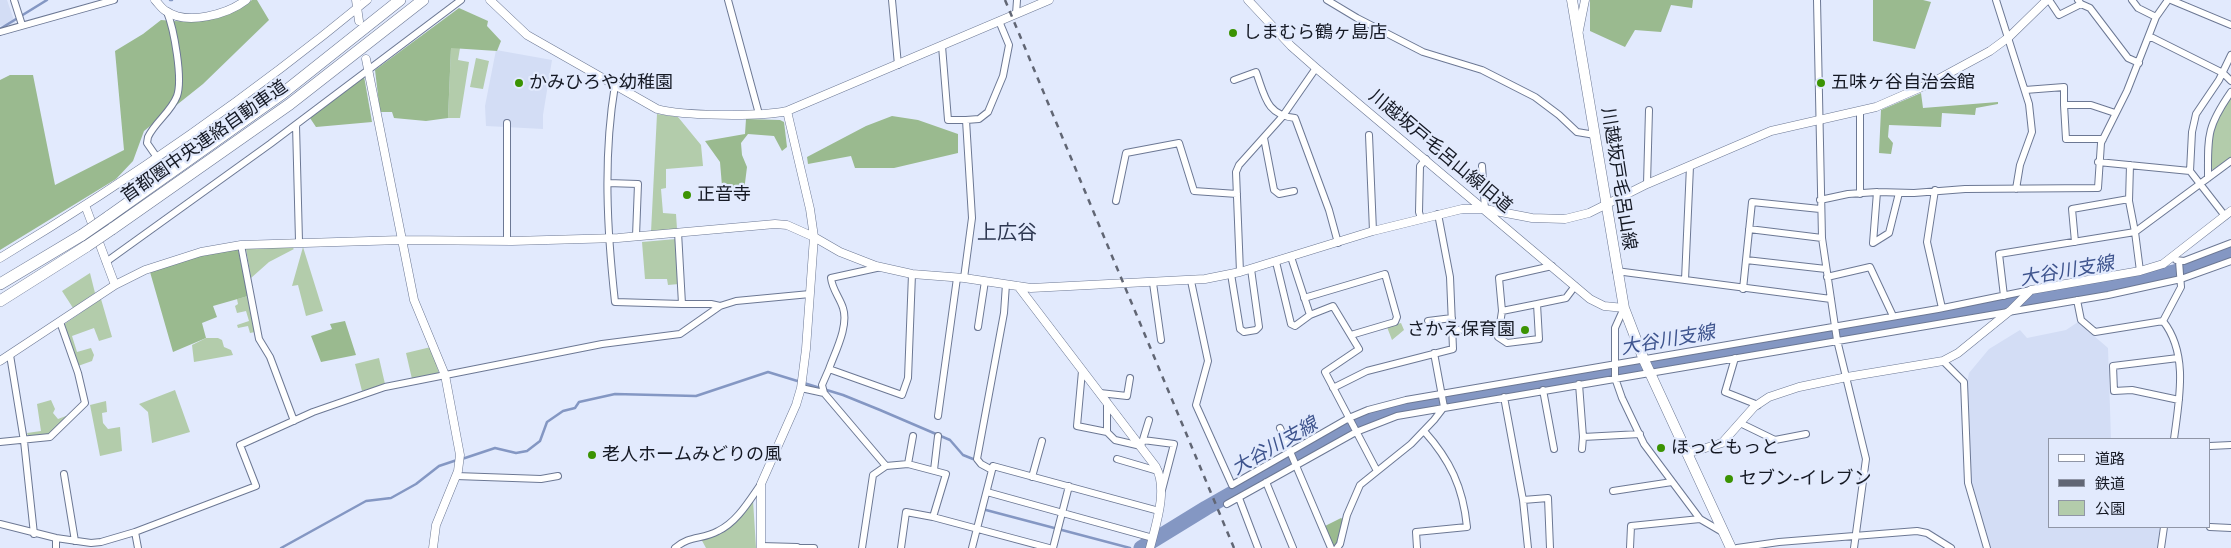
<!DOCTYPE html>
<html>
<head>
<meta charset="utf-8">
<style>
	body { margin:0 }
	#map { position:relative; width:2231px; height:548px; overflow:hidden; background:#e2eafd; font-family:"DejaVu Sans","Noto Sans JP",sans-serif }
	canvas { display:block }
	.legend { position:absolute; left:2048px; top:438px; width:162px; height:90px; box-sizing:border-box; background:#e2eafd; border:1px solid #9096a6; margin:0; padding:6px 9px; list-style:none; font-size:15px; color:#151924 }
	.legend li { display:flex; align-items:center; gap:10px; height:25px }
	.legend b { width:25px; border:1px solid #9096a6 }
</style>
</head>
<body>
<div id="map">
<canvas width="2231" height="548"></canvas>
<ul class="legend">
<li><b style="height:6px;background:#fff"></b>道路</li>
<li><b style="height:6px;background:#616674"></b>鉄道</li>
<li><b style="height:14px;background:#b3ccab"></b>公園</li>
</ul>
</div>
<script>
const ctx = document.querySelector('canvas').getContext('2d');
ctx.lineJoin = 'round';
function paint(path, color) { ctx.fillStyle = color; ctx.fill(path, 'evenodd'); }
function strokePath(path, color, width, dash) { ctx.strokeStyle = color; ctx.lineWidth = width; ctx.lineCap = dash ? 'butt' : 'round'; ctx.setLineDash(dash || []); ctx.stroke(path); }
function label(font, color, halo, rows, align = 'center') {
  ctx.font = font + ' "DejaVu Sans","Noto Sans JP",sans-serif'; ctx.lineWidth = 4.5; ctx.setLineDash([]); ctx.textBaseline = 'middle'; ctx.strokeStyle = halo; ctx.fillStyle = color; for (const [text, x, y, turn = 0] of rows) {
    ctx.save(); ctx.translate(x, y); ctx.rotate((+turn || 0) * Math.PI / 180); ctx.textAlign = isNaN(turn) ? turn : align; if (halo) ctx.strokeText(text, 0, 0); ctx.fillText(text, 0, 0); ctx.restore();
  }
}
paint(new Path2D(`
	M0,0H7L15,23L0,26Z
	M496,50L552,60L543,115V129L486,126L485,106Z
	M2078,322L2108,348L2111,439H2050V527H2160L2158,548H1991L1971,481L1966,388L1969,373L1989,349L2020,330L2027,338L2066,330Z`), '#d3ddf5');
paint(new Path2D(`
	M451,48H460L458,60L469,62L460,118H448Z
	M476,58L489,61L483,89L470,87Z
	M2231,95V157L2213,170L2210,168C2210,133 2210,124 2231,95Z
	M657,114L678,117L701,145L703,166L666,169V188L661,189L663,213L676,214L677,229L651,232Z
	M676,239L679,284L668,285L667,279H645L642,242Z
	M292,247L294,249L269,262L251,278L246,249Z
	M303,247L323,311L306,316L298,285L292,286Z
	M90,273L95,293L73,308L62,291Z
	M248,296L255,332L250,333L248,326L238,328L237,325L249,321L246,311L237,313L235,306L238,304L237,299Z
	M101,299L112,337L99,341L94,328L72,336L77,352L91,348L94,355L92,361L78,366L63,325Z
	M1401,323L1404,330L1392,340L1387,327Z
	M206,338H218L222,340L224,347L231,350L233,355L194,362L192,345Z
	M431,347L439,373L412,379L406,353Z
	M379,358L385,384L362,391L355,364Z
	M175,390L190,432L152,443L148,412L139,404Z
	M51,400L55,409L53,413L58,419L66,416L68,418L49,434L28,436L27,433L41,431L37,404Z
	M106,401L107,412L102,413L103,423L108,429L120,427L122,451L100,456L90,405Z
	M753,500L756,548H706L700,537L718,531Z`), '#b3ccab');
paint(new Path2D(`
	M252,0H257L269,20L203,84L144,131L133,161L116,179L0,250V80L10,75H33L55,185L124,150L115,51L143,34L161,20C195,23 223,22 252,0Z
	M1590,0H1693L1692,8L1671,5L1661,32L1635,30L1625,47L1590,31Z
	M1873,0H1923L1931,2L1915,49L1873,41Z
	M459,8L488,21L487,26L501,41L497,51L451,48L448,118L426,121L394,118L392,112H380L375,70Z
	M364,76L372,122L316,127L310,118Z
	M1921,93L1923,108L1998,102V104L1976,108L1975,115L1942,113L1941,127L1889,125L1888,137L1893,143L1891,154L1879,153L1881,110Z
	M892,116L918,120L958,134V153L894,168H855L851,156L808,164L807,157L866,126Z
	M746,119L780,120L784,122L787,147L782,151L774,136L748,134L741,143L742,155L747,167L744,191L735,193L722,186L720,162L705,141L745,134Z
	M238,249L248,296L213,306L217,317L202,323L206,338L173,352L150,272L197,257Z
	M345,321L356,355L321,362L311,336L332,329L330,324Z
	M1341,518L1344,520L1340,542L1333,548L1323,527Z`), '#9aba8f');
strokePath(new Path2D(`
	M170,0H172
	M0,29L47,0
	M462,459L495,448L516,453L527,451L540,441L547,422L563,411L575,408L579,402L615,394L696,396L768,372L843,395L880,410L950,440L963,455L973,459
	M986,510L1130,548
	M281,548L366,501L391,498L416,484L439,466L457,460`), '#8497c3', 2.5);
strokePath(new Path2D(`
	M1141,548L1206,508L1357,422L1401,408L2157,276L2186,269L2231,251`), '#8497c3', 15);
const minor = new Path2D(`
	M14,0L22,25
	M728,0L759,114
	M892,0L898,65
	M1327,0L1357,18L1423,52L1482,70L1535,97L1559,115L1577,132L1595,135
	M1817,0L1822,238L1837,340L1866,459L1854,548
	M1996,0L2029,104L2032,132L2020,165L2016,189
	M2049,0L2059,15L2081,4
	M2078,0L2081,4L2090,8L2128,58L2139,63
	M2132,0L2138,8L2156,17
	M2171,0L2231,25
	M1016,14L1017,0
	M0,32L114,0
	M2149,36L2223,73L2231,81
	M942,46L948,120H966
	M1234,80L1256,72C1265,96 1266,115 1295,118L1329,210L1338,243
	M615,85C603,157 607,230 615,302L682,304
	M2025,90L2064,87V105
	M296,125L299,241
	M1369,135L1373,231
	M1264,138L1274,190L1279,194L1294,191
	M2103,139H2066L2064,105H2091L2115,113
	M156,156L147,143L148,137C155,122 171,112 177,96C183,79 174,29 167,12
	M2098,162L2190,171L2225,216
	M2130,165L2129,201L2135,232L2140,271
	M1482,166L1485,209
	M2190,171L2192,132L2196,114L2219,80L2231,55
	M2208,178C2208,136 2206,128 2231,92
	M608,183L638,184L636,236
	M1647,184L1649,110
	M1935,190L1927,242L1942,308
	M1877,192L1873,243L1889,233L1899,193
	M1860,194V111
	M1820,200L1848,194L1877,192L1914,193L1965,189L2098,188L2101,143L2127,91L2156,17L2168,0
	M1116,201L1126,153L1179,143L1194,191L1237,194
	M1421,219L1419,212L1420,166L1426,159
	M1749,229L1822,238
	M678,232L682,304H711L720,306
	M507,241V123
	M2075,242L2072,209L2129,199
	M241,245L259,339L270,357L294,421
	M1291,257L1310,315
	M1746,260L1826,269
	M2176,260L2184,261L2231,243
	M106,262L270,144L461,0
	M1276,262L1291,324L1295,326L1310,315L1333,306L1359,349L1325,372L1377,471
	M1616,271L1831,299
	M1240,272L1236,172L1239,165L1282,117L1316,68
	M1231,274L1240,329L1244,332L1256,330L1259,327L1251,269
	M1827,277L1870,267L1893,316
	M964,278L972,218L966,120L979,119L988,112L1003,76L1009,45L999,21
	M1685,280L1690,166
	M1191,281L1208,361L1196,405L1232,485L1349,418L1368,410L1406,400L1938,309L2031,290
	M1153,283L1161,340
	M1006,284L1004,313L977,459L981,464L992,470L993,466L1159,511
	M1743,289L1752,202L1820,209
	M2004,296L1999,254L2135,232L2231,161
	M1304,298L1385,274L1397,317L1395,322L1351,335
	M2077,300L2081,320L2095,332L2163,321
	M1537,304L1566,298L1575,286
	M1624,308L1615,328V378L1622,398L1644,444L1700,519L1724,533
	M1502,311L1537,304L1539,339L1507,343L1498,337L1502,311L1499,278L1552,266
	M1428,321L1452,318
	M978,327L985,281
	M1452,330L1498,329
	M10,355L24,441L34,534
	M1735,358L1725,392L1758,405
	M2178,358L2113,366L2114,391L2132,390L2179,400
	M1943,361L1964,382L1968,483L1987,548
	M829,369C835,352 849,326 843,308C840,298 832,289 831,278L881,267
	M1082,371L1077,426L1107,432L1115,440L1141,446L1149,420
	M1579,384L1583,437L1582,449
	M801,388L824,393L886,466L908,464L946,474L933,517L1049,548
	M1333,388L1367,371L1453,349L1450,277L1438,214
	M1543,390L1554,449
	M824,393L822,385L829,369L902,395L908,378L912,274
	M1100,393L1127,396L1130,378
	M1504,397L1523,500L1528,548
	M1107,402V432
	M938,416L957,278
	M1740,423L1775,440L1806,434
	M1280,428L1331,548
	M1583,437L1640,434
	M2174,439C2179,400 2189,354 2163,321L2181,287L2179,261
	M1143,440L1174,444L1162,490
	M0,442L50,437L85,403L78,373L60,322
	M2210,446L2231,445
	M1117,459L1158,471
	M908,464L913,436
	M934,470L938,436
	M64,474L75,541
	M456,476L541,479L558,476
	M1032,477L1042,441
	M1266,482L1293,548
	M1613,491L1672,482
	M987,492L1153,538
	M1239,498L1258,548
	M1523,500L1548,498L1550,548
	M1227,504L1356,432L1397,416L2108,295L2181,279L2231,261
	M0,524L56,538L91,543L101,542L135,532L256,486L240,445L313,412L385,387L602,344L680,334L720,306L736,301L810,294
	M2210,527L2231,528
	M135,532L138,548
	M56,538V548
	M761,546L797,547
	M675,548C690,535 702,540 718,531C737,522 749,501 761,484
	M797,548H814
	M862,548L873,475L886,466
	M901,548L906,512L933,517
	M972,548L992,470
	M1053,548L1069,486
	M1337,548L1340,544L1347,515L1360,485L1411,444L1434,420L1444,407L1434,353
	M1417,548L1416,532L1467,527C1463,487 1450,460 1424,431
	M1630,548L1631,526L1700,519
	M1737,548L1779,542L1917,531L1927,533L1951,548
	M2161,548L2164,527`);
const tertiary = new Path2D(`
	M155,0C159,4 162,9 166,11C187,26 228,14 246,0
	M356,0L359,21
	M1248,0L1291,46L1316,68L1590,299L1604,306L1624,308
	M1579,30L1585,0
	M366,59L414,300L445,375L460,455L458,471L436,525L433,548
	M787,111L1049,0
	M85,205L115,285
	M0,258C128,181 252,95 367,0
	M1018,286L1156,467C1168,490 1156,524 1150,548
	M0,361L115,285L145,270L201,252L241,245L401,240L512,241L618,238L775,224L787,225L814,237L810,209L787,111C760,117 683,116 657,109L527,35L490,0
	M1689,453L1722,443L1754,407L1769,397L1799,387L1847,377L1943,361L1958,353L2011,310L2031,290L2140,271L2163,264L2231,211
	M761,548V484L796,405L801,388L806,349L814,237L840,252L876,266L912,274L964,278L1031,288L1205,279L1240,272L1373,231L1462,209H1485L1532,218L1565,219L1589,213L1647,184L1771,131L1876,107L1931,83L1990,51L2009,37L2047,0`);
const primary = new Path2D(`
	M1572,0L1624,308L1644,360L1731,548`);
const motorway = new Path2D(`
	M108,217L283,93L400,0
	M112,229L290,104L423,0
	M0,284L82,235
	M0,301L87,246`);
strokePath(minor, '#6c7894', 8);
strokePath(tertiary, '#6c7894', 9);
strokePath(primary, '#6c7894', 11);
strokePath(motorway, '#6c7894', 12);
strokePath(minor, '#fff', 6);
strokePath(tertiary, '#fff', 8);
strokePath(primary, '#fff', 10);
strokePath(motorway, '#fff', 11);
strokePath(new Path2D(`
	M1005,0L1234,548`), '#616674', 2.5, [6, 6]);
const motorwayBridge = new Path2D(`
	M82,235L108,217
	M87,246L112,229`);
strokePath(motorwayBridge, '#6c7894', 12, []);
strokePath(motorwayBridge, '#fff', 11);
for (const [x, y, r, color] of [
	[1233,33,5,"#3b9302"],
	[519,83,5,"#3b9302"],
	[1821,83,5,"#3b9302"],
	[687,195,5,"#3b9302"],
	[1525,330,5,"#3b9302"],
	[1661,448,5,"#3b9302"],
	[592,455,5,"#3b9302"],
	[1729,479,5,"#3b9302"]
]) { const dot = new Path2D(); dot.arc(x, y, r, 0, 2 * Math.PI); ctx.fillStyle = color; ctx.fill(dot); strokePath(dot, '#e2eafd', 2); }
label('18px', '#151924', '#e2eafd', [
	["しまむら鶴ヶ島店",1243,33],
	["かみひろや幼稚園",529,83],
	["五味ヶ谷自治会館",1831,83],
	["正音寺",697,195],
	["さかえ保育園",1515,330,"right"],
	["ほっともっと",1671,448],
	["老人ホームみどりの風",602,455],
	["セブン-イレブン",1739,479]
], 'left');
label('18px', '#151924', '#e2eafd', [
	["首都圏中央連絡自動車道",205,142,-35],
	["川越坂戸毛呂山線旧道",1440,152,40],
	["川越坂戸毛呂山線",1618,179,81]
]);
label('italic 19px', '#3d538d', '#e2eafd', [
	["大谷川支線",2067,272,-10],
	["大谷川支線",1668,341,-10],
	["大谷川支線",1275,447,-30]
]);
label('20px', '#2e3851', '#e2eafd', [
	["上広谷",1007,234]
]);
</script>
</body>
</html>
